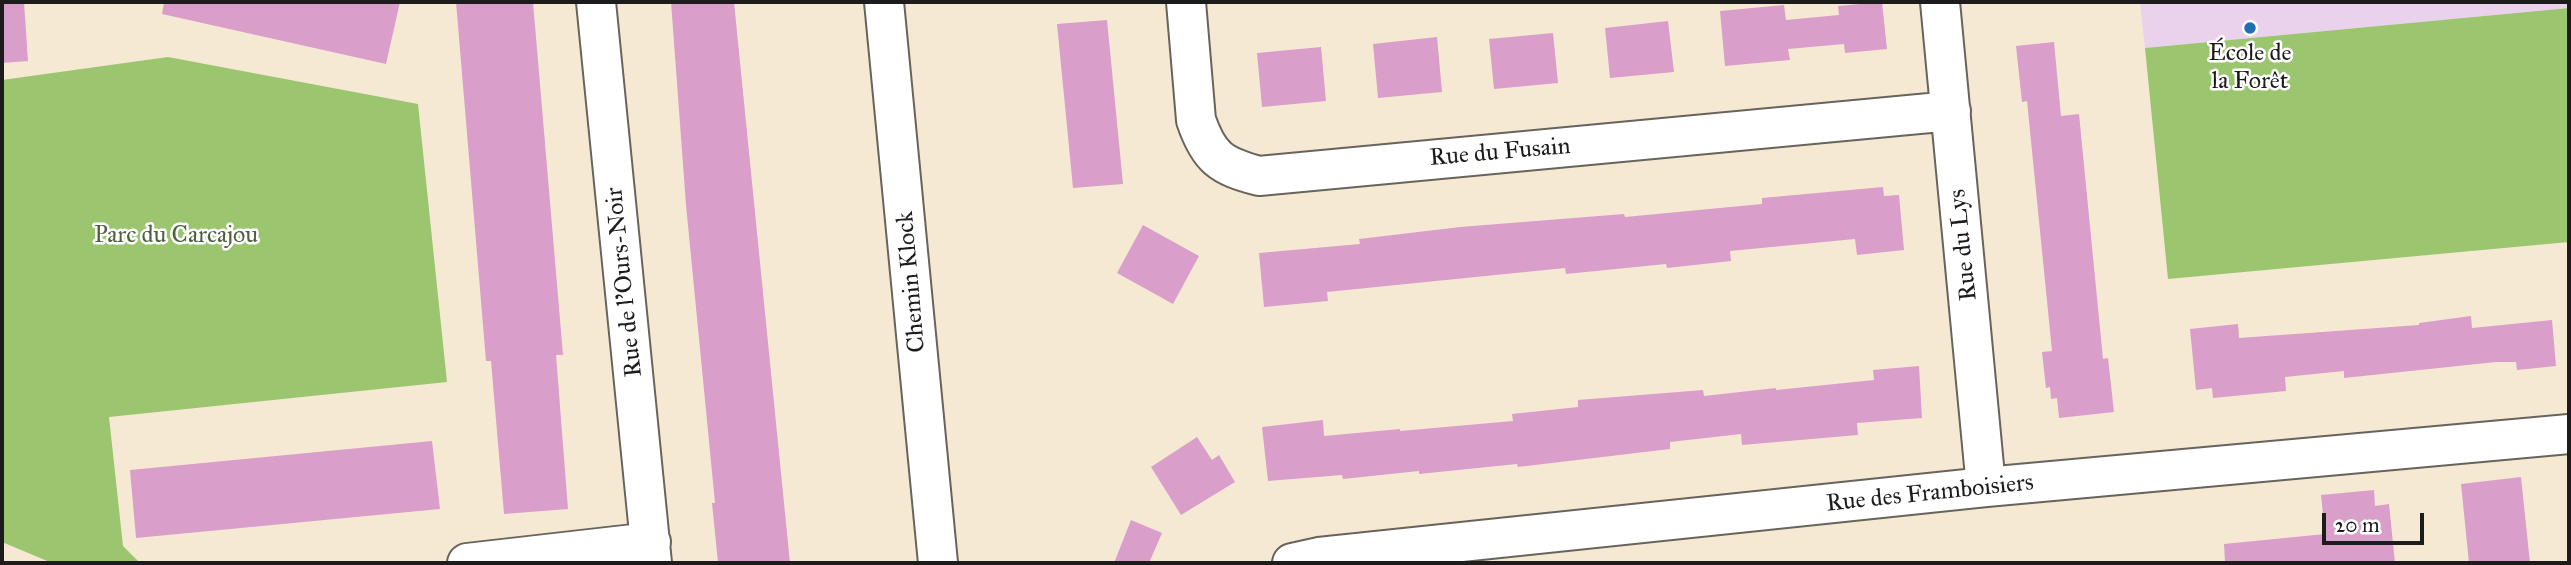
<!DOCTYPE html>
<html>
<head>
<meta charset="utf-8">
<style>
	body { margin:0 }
	#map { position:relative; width:2571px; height:565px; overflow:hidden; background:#f6e9d4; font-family:"IM FELL Great Primer",serif }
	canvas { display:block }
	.frame { position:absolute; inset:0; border:4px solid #1c1c1c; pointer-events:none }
	.scale { position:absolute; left:2322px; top:513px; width:102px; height:32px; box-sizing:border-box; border:4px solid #1c1c1c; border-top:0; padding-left:9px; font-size:21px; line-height:24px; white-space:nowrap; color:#1c1c1c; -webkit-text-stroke:5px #fff; paint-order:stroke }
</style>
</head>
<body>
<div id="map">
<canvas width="2571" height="565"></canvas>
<div class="frame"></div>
<div class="scale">20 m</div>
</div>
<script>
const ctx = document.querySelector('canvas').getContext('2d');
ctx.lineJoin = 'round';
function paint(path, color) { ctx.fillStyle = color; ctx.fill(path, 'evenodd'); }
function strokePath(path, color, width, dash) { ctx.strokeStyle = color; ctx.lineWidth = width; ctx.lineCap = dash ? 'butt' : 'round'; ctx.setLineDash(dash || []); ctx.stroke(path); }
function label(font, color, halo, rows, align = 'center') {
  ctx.font = font + ' "IM FELL Great Primer",serif'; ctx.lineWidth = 5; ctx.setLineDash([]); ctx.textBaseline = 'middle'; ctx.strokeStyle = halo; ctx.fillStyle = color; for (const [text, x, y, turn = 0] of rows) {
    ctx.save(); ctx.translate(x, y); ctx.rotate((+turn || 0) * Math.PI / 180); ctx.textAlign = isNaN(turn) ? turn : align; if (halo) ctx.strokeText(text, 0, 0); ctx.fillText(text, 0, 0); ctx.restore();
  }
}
paint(new Path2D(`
	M2140,2H2569V8L2145,48Z`), '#ead1ec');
paint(new Path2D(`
	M2569,8V242L2168,279L2145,48Z
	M168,57L418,104L447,382L109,417L123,546L140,563H52L2,542V80Z`), '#9cc570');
paint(new Path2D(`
	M2,2H24L28,61L2,63Z
	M164,2H400L386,64L162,14Z
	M456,2H533L563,355H556L568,509L504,514L491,361H486Z
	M671,2H734L790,563H718L712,503H715L686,205Z
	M1882,2L1887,49L1845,53L1844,44L1788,49L1790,60L1725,66L1720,11L1784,5L1786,20L1839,15L1838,6Z
	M1107,20L1123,184L1073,188L1057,24Z
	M1668,21L1674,72L1610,78L1605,28Z
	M1553,33L1558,83L1494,89L1489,39Z
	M1437,37L1442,92L1378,98L1373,44Z
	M2054,42L2061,116L2079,114L2103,359L2108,358L2114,412L2059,418L2057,398L2051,399L2050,387L2046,388L2042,352L2052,351L2027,101L2022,102L2016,46Z
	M1321,47L1326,101L1262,107L1257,53Z
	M1883,187L1884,196L1899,195L1904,250L1857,255L1855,239L1730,251L1731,261L1667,268L1666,264L1566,274L1565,268L1327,292L1328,301L1264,307L1259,253L1360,244L1359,239L1460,227L1624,214L1625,217L1762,204V198Z
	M1143,225L1199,256L1173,304L1117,273Z
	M2471,316L2472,328L2552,320L2556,366L2517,370L2516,362H2496L2344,378V371L2285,377L2286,391L2213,398L2212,388L2196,390L2190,329L2238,324L2239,338L2419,325V323Z
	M1919,366L1922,418L1857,423L1858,435L1742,445L1741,434L1670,442V449L1518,467L1517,464L1419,474V471L1343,479L1342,475L1268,481L1262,427L1323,420L1324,436L1400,429V431L1513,421L1512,414L1578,407V400L1703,390L1704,396L1776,388V390L1874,380L1873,370Z
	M1197,437L1212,460L1219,455L1235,482L1181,515L1151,467Z
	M432,441L440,509L136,538L130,470Z
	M2521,477L2530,563H2469L2461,484Z
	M2374,490L2375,506L2389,504L2395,563H2225L2224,544L2325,534L2321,495Z
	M1131,520L1162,533L1149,563H1114Z`), '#da9eca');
const street = new Path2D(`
	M596,2L652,563
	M1186,2L1196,120C1209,158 1221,166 1259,176L1951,111
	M1940,2L1986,487
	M467,563L651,542
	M1292,563L1319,557L1986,487L2569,434`);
const secondary = new Path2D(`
	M884,2L938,563`);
strokePath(street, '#68645c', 42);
strokePath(secondary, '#68645c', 42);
strokePath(street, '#fff', 38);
strokePath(secondary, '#fff', 38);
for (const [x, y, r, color] of [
	[2250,28,7,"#1f6fb2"]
]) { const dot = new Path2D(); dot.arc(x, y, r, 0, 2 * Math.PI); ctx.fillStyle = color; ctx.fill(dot); strokePath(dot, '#fff', 2.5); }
label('24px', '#1c1c1c', '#fff', [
	["École de",2250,54],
	["la Forêt",2250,82]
]);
label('24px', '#1c1c1c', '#fff', [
	["Rue du Fusain",1500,153,-5],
	["Rue du Lys",1964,245,-96],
	["Rue de l'Ours-Noir",625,282,-96],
	["Chemin Klock",912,282,-95],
	["Rue des Framboisiers",1930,494,-6]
]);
label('24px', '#4f603e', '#fff', [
	["Parc du Carcajou",176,236]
]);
</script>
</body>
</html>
